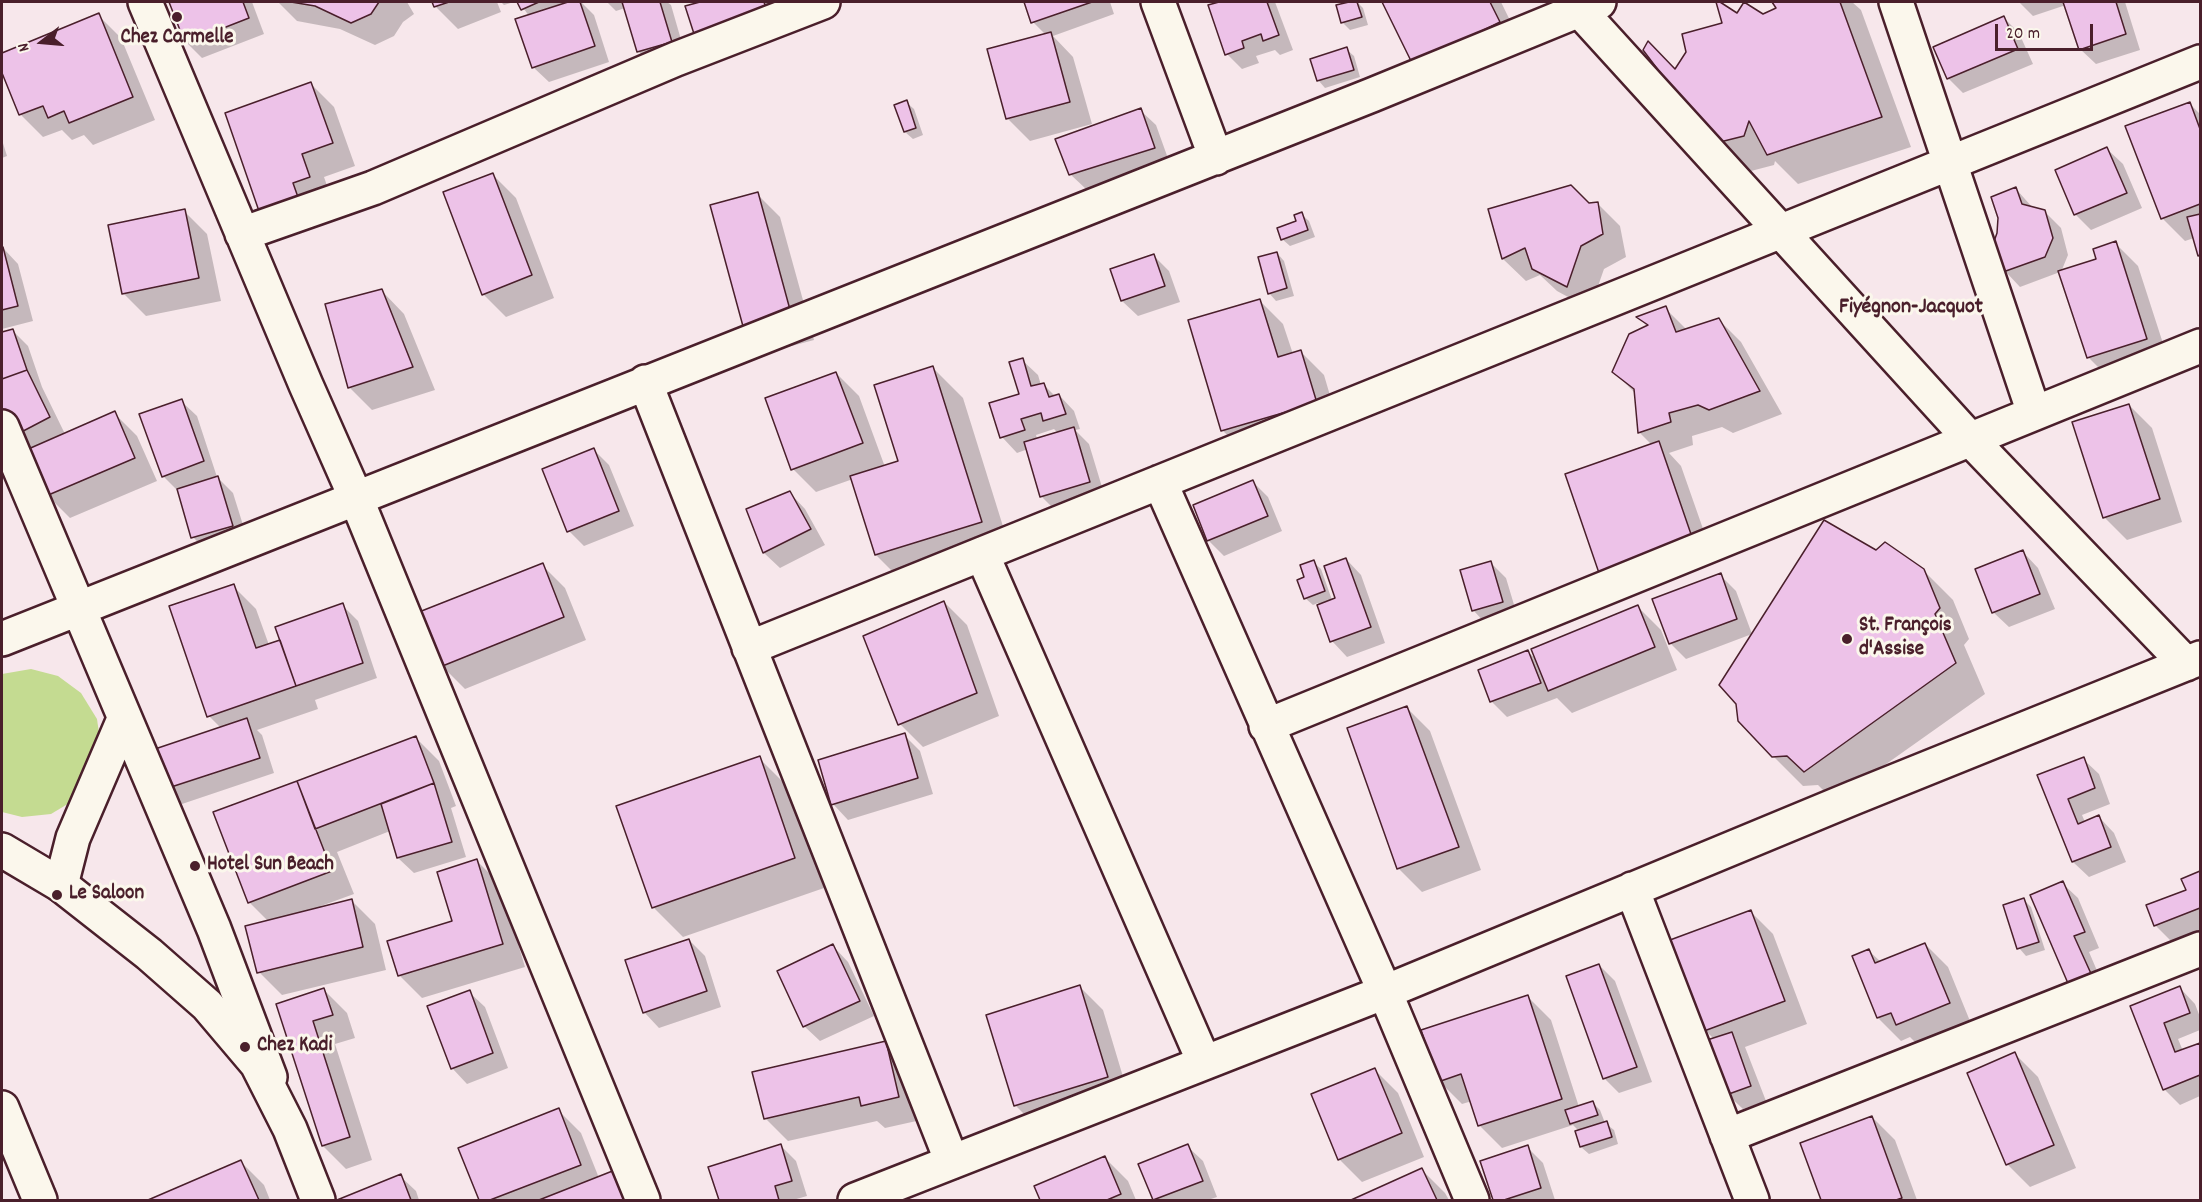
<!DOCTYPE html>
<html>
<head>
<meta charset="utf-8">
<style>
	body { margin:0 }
	#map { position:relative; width:2202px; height:1202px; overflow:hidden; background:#f7e7eb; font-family:Dekko,sans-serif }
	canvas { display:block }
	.frame { position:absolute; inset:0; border:3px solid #4a1f2b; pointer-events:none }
	.north { position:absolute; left:12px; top:12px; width:60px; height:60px; -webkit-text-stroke:4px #fbf7ec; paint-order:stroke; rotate:254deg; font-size:16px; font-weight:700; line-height:24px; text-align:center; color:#4a1f2b }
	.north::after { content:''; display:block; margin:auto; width:21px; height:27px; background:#4a1f2b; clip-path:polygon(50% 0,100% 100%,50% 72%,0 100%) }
	.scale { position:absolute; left:1995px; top:24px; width:98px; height:27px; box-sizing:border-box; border:3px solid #4a1f2b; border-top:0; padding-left:8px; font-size:18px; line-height:21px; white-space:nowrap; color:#4a1f2b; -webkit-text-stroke:4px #fbf7ec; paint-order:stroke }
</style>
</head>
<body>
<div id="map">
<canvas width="2202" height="1202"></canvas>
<div class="frame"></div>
<div class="north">N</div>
<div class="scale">20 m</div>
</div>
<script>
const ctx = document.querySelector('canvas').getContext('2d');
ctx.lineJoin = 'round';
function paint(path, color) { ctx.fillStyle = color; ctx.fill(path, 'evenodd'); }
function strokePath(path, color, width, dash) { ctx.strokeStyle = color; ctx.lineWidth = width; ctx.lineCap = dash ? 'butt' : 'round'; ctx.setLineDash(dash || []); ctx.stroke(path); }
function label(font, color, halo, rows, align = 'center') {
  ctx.font = font + ' Dekko,sans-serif'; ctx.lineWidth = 6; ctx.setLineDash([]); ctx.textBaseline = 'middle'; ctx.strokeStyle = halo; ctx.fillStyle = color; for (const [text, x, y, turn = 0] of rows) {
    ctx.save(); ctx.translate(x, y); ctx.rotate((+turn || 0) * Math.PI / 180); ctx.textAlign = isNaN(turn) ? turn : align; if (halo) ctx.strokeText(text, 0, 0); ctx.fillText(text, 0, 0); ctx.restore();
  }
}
paint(new Path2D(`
	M31,669L58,676L81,693L97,719L101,747L76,799L51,814L22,817L2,812V674Z`), '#c4db91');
paint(new Path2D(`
	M171,2H252L264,34L202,58L186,42Z
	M278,2H407L414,14L403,22L394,36L375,45L340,29L297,21Z
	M434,2H497L501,12L458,29L435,6Z
	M501,2H514L504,5Z
	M519,2H585L582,3L594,15L609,62L549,82L533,67L529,16Z
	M607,2H667L671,5L686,57L654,67L638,51L625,8L616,11Z
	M705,2H773L783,32L687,7Z
	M1025,2H1110L1114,14L1053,36L1073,57L1092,124L1030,141L1007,118L1046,35L1033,22Z
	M1211,2H1275L1293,50L1280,55L1275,50L1256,56L1259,63L1242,69L1227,54L1215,5Z
	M1357,2L1363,8L1368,25L1350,30L1342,22L1338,6Z
	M1384,2H1501L1522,45L1437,87L1415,64Z
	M1718,2L1738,15L1762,16L1778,9L1774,2H1852L1861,10L1911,147L1798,184L1775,161L1774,165L1751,171L1737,167L1675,71L1724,24Z
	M2019,2H2125L2140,50L2096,64L2080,49L2066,5L2033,16Z
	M98,15L121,38L155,120L93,145L84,135L72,140L62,130L43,137L20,114L2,69V54Z
	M2004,18L2019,33L2033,64L1963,93L1948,78Z
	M1346,49L1354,56L1360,77L1325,88L1318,80Z
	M311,84L334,107L355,166L324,177L332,200L261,213Z
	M906,102L914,109L923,135L913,139L905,132Z
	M2190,104L2200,114V256L2194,238L2185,241L2162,218Z
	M1140,110L1156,125L1170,164L1086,189L1070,174Z
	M2,140L7,156L2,158Z
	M2107,149L2123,164L2142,208L2091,230L2075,214Z
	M493,175L516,198L554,298L506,317L483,294Z
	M2016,189L2033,208L2045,212L2061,228L2068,255L2061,272L2098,259L2115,243L2138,266L2169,362L2111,380L2088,357L2060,272L2020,287L2005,271Z
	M757,194L780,217L814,340L769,352Z
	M1597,203L1620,226L1626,257L1604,269L1590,309L1557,291L1540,275L1526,281L1503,259L1490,210Z
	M184,211L207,234L221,301L146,316L123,293Z
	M1301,214L1309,221L1315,237L1290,246L1282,239L1298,222Z
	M3,248L18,264L33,321L2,329Z
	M1277,253L1284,261L1294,296L1276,301L1269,293Z
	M1154,256L1169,271L1180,302L1138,316L1122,301Z
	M381,290L404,314L435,390L372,410L349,387Z
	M1260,301L1283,324L1293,354L1301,352L1324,375L1339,426L1246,453L1222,430Z
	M1665,308L1687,330L1718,319L1741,342L1782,414L1733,433L1722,427L1692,436L1693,445L1669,453L1681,466L1715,563L1623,595L1652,445L1639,432L1636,394L1614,372L1648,327L1639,318Z
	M12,330L28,346L42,387L65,434L114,413L137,436L157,481L70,518L47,495L2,420V334Z
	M1022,360L1038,375L1041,385L1043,384L1055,396L1059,395L1074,411L1080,429L1075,430L1089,444L1105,497L1057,512L1042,497L1028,449L1017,453L1002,437L1021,395ZM1054,429L1058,433L1037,439L1036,435Z
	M933,368L963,398L1011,552L906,585L876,555L853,479L816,492L793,469L836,373L859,396L885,467L900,462Z
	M181,401L197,416L217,477L233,493L248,541L208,553L193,537L179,492L163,476Z
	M2129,405L2152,428L2182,522L2127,540L2104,517Z
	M594,450L609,465L634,526L584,546L569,531Z
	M1253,482L1268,497L1282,531L1224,556L1209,541L1195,506Z
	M790,493L805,509L825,545L780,568L764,553L748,509Z
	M2023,552L2038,568L2055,609L2009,627L1993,612Z
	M1346,559L1361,575L1385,643L1347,657L1332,641L1318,603L1313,605L1305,598L1306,578L1313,562L1321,569L1332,600L1337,599Z
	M1491,563L1506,578L1518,618L1488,626L1473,610Z
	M542,565L565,588L586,640L465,689L442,666Z
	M1923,570L1953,600L1969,639L1964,645L1985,694L1834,801L1818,785L1803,786L1773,756Z
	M1720,575L1736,591L1752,634L1686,659L1670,643Z
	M233,586L256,609L269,645L282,641L342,605L358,621L377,678L315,700L318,709L257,730L262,735L274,773L182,804L166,789L221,728L209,716Z
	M944,602L967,625L999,716L923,747L900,724Z
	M1638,607L1661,630L1677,670L1572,713L1557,698L1507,717L1491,701L1528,652L1537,660Z
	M1407,708L1430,731L1481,870L1422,892L1399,869L1348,729Z
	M904,735L920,751L933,794L848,820L833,804Z
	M416,738L439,761L456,806L451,808L466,857L414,873L398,858L390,831L337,852L354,894L321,906L322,908L352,901L375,924L386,970L282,995L259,972L269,922L249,902L215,813Z
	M759,758L789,788L824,888L683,937L653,907Z
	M2083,759L2099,774L2110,804L2082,815L2085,822L2099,817L2114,833L2126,862L2089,877L2073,862L2039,776Z
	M477,861L500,884L525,967L422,998L399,975L454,922Z
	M2200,873V939L2178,948L2155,925L2188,891L2183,880Z
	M2062,883L2078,898L2099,948L2089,952L2107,994L2087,1003Z
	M2024,900L2031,907L2045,950L2026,956L2019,948Z
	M1750,911L1773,934L1807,1024L1745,1047L1766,1101L1743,1109L1727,1094L1714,1039L1705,1030Z
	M689,940L705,956L721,1007L659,1028L644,1012Z
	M1925,944L1948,967L1972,1026L1920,1047L1910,1037L1901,1041L1878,1018L1854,957L1869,951L1881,962Z
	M833,946L848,962L874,1016L820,1041L804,1026Z
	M1599,965L1615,981L1652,1082L1619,1093L1604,1078Z
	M1080,987L1103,1010L1130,1100L1038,1128L1015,1105Z
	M2180,988L2195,1004L2200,1017V1030L2178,1039L2183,1051L2200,1046V1096L2180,1105L2164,1089L2132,1007Z
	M324,990L347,1013L355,1038L335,1044L372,1160L346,1169L323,1146L278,1005Z
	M469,992L485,1007L508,1068L467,1084L452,1068Z
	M1528,997L1551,1020L1579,1107L1593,1103L1600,1110L1605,1123L1614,1130L1618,1144L1589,1154L1581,1147L1580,1132L1573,1125L1502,1148L1479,1125L1472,1101L1462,1104L1439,1081Z
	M885,1042L908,1065L921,1120L885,1128L877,1121L788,1141L765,1118Z
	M2015,1054L2038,1077L2076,1168L2030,1187L2007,1164Z
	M1375,1070L1398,1093L1424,1157L1362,1182L1339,1159Z
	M558,1110L581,1133L599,1178L640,1200H480L459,1149Z
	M1872,1117L1895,1140L1917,1200H1823L1802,1143Z
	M780,1145L796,1161L807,1196L793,1200H721L710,1168Z
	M1187,1146L1203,1161L1217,1197L1208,1200H1155L1140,1165Z
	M1527,1147L1543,1163L1555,1200H1495L1482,1162Z
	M1105,1158L1128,1181L1136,1200H1042L1036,1187Z
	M241,1162L264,1185L270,1200H152Z
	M1422,1170L1445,1193L1449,1200H1354Z
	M400,1176L416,1191L419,1200H339Z`), '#0003');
const building = new Path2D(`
	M169,2H243L249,18L185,43Z
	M291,2H379L371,14L351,23L315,6Z
	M432,2H449L434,7Z
	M517,2H539L521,10Z
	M568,2H580L595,46L532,68L515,19Z
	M622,2H660L672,42L637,52Z
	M700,2H764L769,17L696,40L685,6Z
	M1024,2H1092L1031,23Z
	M1219,2H1267L1279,35L1263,41L1261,34L1242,41L1244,48L1225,55L1208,5Z
	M1349,2H1357L1362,17L1341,23L1336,5Z
	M1382,2H1490L1500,22L1413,65Z
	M1716,2H1720L1737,13L1744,2L1763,14L1776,8L1772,2H1840L1882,117L1767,155L1749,121L1744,136L1720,142L1664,100L1665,79L1643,50L1648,41L1675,69L1686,52L1682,34L1722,23Z
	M2063,2H2116L2126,34L2079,50Z
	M99,13L133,97L69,123L64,111L48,118L43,106L19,115L2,73V53Z
	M2004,16L2018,49L1947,79L1933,47Z
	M1051,32L1070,102L1006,119L987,49Z
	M1347,47L1354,70L1317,81L1310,59Z
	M311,82L333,143L302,154L310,177L293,183L299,200L260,214L225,113Z
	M907,100L916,128L904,132L894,105Z
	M2190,102L2200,129V204L2161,219L2125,126Z
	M1141,108L1155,148L1069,175L1055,139Z
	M2107,147L2127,193L2074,215L2055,170Z
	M493,173L532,275L482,295L443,192Z
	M1571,185L1589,203L1598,202L1603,234L1581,246L1567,287L1532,269L1525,248L1502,259L1488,209Z
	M2016,187L2022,204L2045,210L2053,238L2045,257L2003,272L1992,247L1997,233L1998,218L1991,197Z
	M758,192L792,317L744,330L710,205Z
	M185,209L199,278L122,294L108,225Z
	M1302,212L1308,230L1281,240L1277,228L1296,221L1294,215Z
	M2200,214V255L2198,256L2187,217Z
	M2116,241L2147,339L2087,358L2058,271L2096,259L2093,249Z
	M2,247H3L18,306L2,310Z
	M1277,252L1287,288L1268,294L1258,257Z
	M1154,254L1165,286L1121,301L1110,269Z
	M382,289L413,367L348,388L325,304Z
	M1260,299L1278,357L1301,350L1317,403L1221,431L1188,320Z
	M1666,306L1676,332L1719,318L1760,391L1709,410L1698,405L1669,413L1671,422L1638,433L1634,389L1612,372L1629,334L1648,325L1636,317Z
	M13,329L27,370L2,379V332Z
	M1023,358L1031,386L1044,383L1049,397L1059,394L1066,414L1043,421L1041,413L1021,419L1025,430L1000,438L989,403L1019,394L1009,362Z
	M933,366L982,522L875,555L850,476L898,461L874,385Z
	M27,370L50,417L8,439L2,424V379Z
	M836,372L863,443L791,470L765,398Z
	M182,399L204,461L162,477L139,414Z
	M2129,404L2160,499L2103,518L2072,422Z
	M115,411L135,458L46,496L26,450Z
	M1074,427L1090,482L1040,497L1024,442Z
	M1659,441L1693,540L1599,573L1565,474Z
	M594,448L619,511L567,532L542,469Z
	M218,476L233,526L191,538L177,489Z
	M1253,480L1268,516L1207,541L1193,505Z
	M790,491L811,529L763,553L746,509Z
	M1824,520L1876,550L1885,542L1924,569L1940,608L1935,614L1956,663L1804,772L1787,756L1772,757L1738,721L1736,704L1719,685Z
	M2023,550L2040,594L1992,613L1975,569Z
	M1346,558L1371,627L1330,642L1317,605L1335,598L1324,566Z
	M1314,560L1325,591L1304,599L1297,580L1304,577L1300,565Z
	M1491,561L1503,602L1472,611L1460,570Z
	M543,563L564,617L440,667L419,612Z
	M1721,573L1737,619L1669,644L1652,599Z
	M234,584L256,648L280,640L296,686L207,717L169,606Z
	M944,601L977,693L898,725L863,636Z
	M343,603L363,663L296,686L275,627Z
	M1638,605L1655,647L1548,691L1531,649Z
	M1528,650L1541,683L1490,702L1478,670Z
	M1407,706L1459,847L1397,869L1347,728Z
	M247,718L260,758L165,789L152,750Z
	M905,733L918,778L831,805L818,760Z
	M416,736L434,783L315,829L297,781Z
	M760,756L795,858L652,908L616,806Z
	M2084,757L2095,788L2068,799L2078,824L2099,815L2111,847L2072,862L2037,775Z
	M297,781L332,871L248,903L213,812Z
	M434,783L452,842L397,858L381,804Z
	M477,859L503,944L398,976L387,941L452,921L437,872Z
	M2200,871V908L2154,926L2146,905L2186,890L2181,879Z
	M2063,881L2085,932L2074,936L2093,978L2070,988L2030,895Z
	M2024,898L2039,942L2017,949L2003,905Z
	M352,899L363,947L257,973L245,926Z
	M1751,910L1785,1001L1704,1031L1670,940Z
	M689,939L707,991L643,1013L625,960Z
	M1925,943L1950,1003L1896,1025L1891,1013L1877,1018L1852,956L1869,949L1875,963Z
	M833,944L860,1001L803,1027L777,971Z
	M1599,964L1637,1067L1603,1079L1566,976Z
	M1080,985L1108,1077L1014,1106L986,1015Z
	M2180,986L2190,1013L2164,1023L2175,1052L2200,1043V1075L2163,1090L2130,1006Z
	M324,988L333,1015L313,1021L350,1137L322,1146L276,1004Z
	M470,990L493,1053L451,1069L427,1006Z
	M1528,995L1562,1099L1478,1126L1461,1074L1438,1082L1421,1030Z
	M1732,1032L1751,1086L1726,1095L1707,1040Z
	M886,1041L899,1097L861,1106L859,1097L764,1119L752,1072Z
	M2015,1052L2054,1145L2006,1165L1967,1073Z
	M1375,1068L1402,1133L1338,1160L1311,1094Z
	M1593,1101L1598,1115L1570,1124L1565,1110Z
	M559,1108L581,1165L490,1200H479L458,1148Z
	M1872,1116L1902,1198L1896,1200H1821L1800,1143Z
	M1607,1121L1612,1137L1580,1147L1575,1131Z
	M781,1144L792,1181L775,1186L779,1200H719L708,1167Z
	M1188,1144L1203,1181L1153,1200L1138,1164Z
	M1528,1145L1541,1188L1504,1200H1493L1480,1161Z
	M1105,1156L1121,1194L1107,1200H1040L1034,1186Z
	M241,1160L259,1200H148Z
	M1422,1168L1437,1200H1351Z
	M615,1170L628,1200H539Z
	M401,1174L411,1200H337Z`);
paint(building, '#edc2e8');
strokePath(building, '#4a1f2b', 1.5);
const street = new Path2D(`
	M145,2L306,385L356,498L643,1200
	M1158,2L1216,158
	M1572,2L1970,439L2186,664
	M1896,2L2034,413
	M242,234L373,188L676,59L823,2
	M645,382L952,1162
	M2,427L214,929L270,1077
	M1160,482L1385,992L1472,1200
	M982,554L1204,1062
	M2,639L1372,95L1599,2
	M749,648L2200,62
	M1266,726L2200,346
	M61,885L73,838L124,719
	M1632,889L1752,1200
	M2,1108L40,1200
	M1727,1136L2200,949
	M855,1200L1385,992L1853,798L2200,658`);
const secondary = new Path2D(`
	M2,850L61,885L149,954L207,1005L257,1064L290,1129L318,1200`);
strokePath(street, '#4a1f2b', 38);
strokePath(secondary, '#4a1f2b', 38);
strokePath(street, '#fbf7ec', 33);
strokePath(secondary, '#fbf7ec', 33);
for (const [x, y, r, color] of [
	[177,17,6,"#4a1f2b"],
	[1847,639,6,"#4a1f2b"],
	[195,866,6,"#4a1f2b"],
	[57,895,6,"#4a1f2b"],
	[245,1047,6,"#4a1f2b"]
]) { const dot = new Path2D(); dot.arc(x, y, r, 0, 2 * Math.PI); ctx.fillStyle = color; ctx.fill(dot); strokePath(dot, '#fbf7ec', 2); }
label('bold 21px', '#4a1f2b', '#fbf7ec', [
	["Chez Carmelle",177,39,"center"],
	["St. François",1859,627],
	["d'Assise",1859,651],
	["Hotel Sun Beach",207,866],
	["Le Saloon",69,895],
	["Chez Kadi",257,1047]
], 'left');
label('bold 22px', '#4a1f2b', '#fbf7ec', [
	["Fiyégnon-Jacquot",1911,309]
]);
</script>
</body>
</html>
